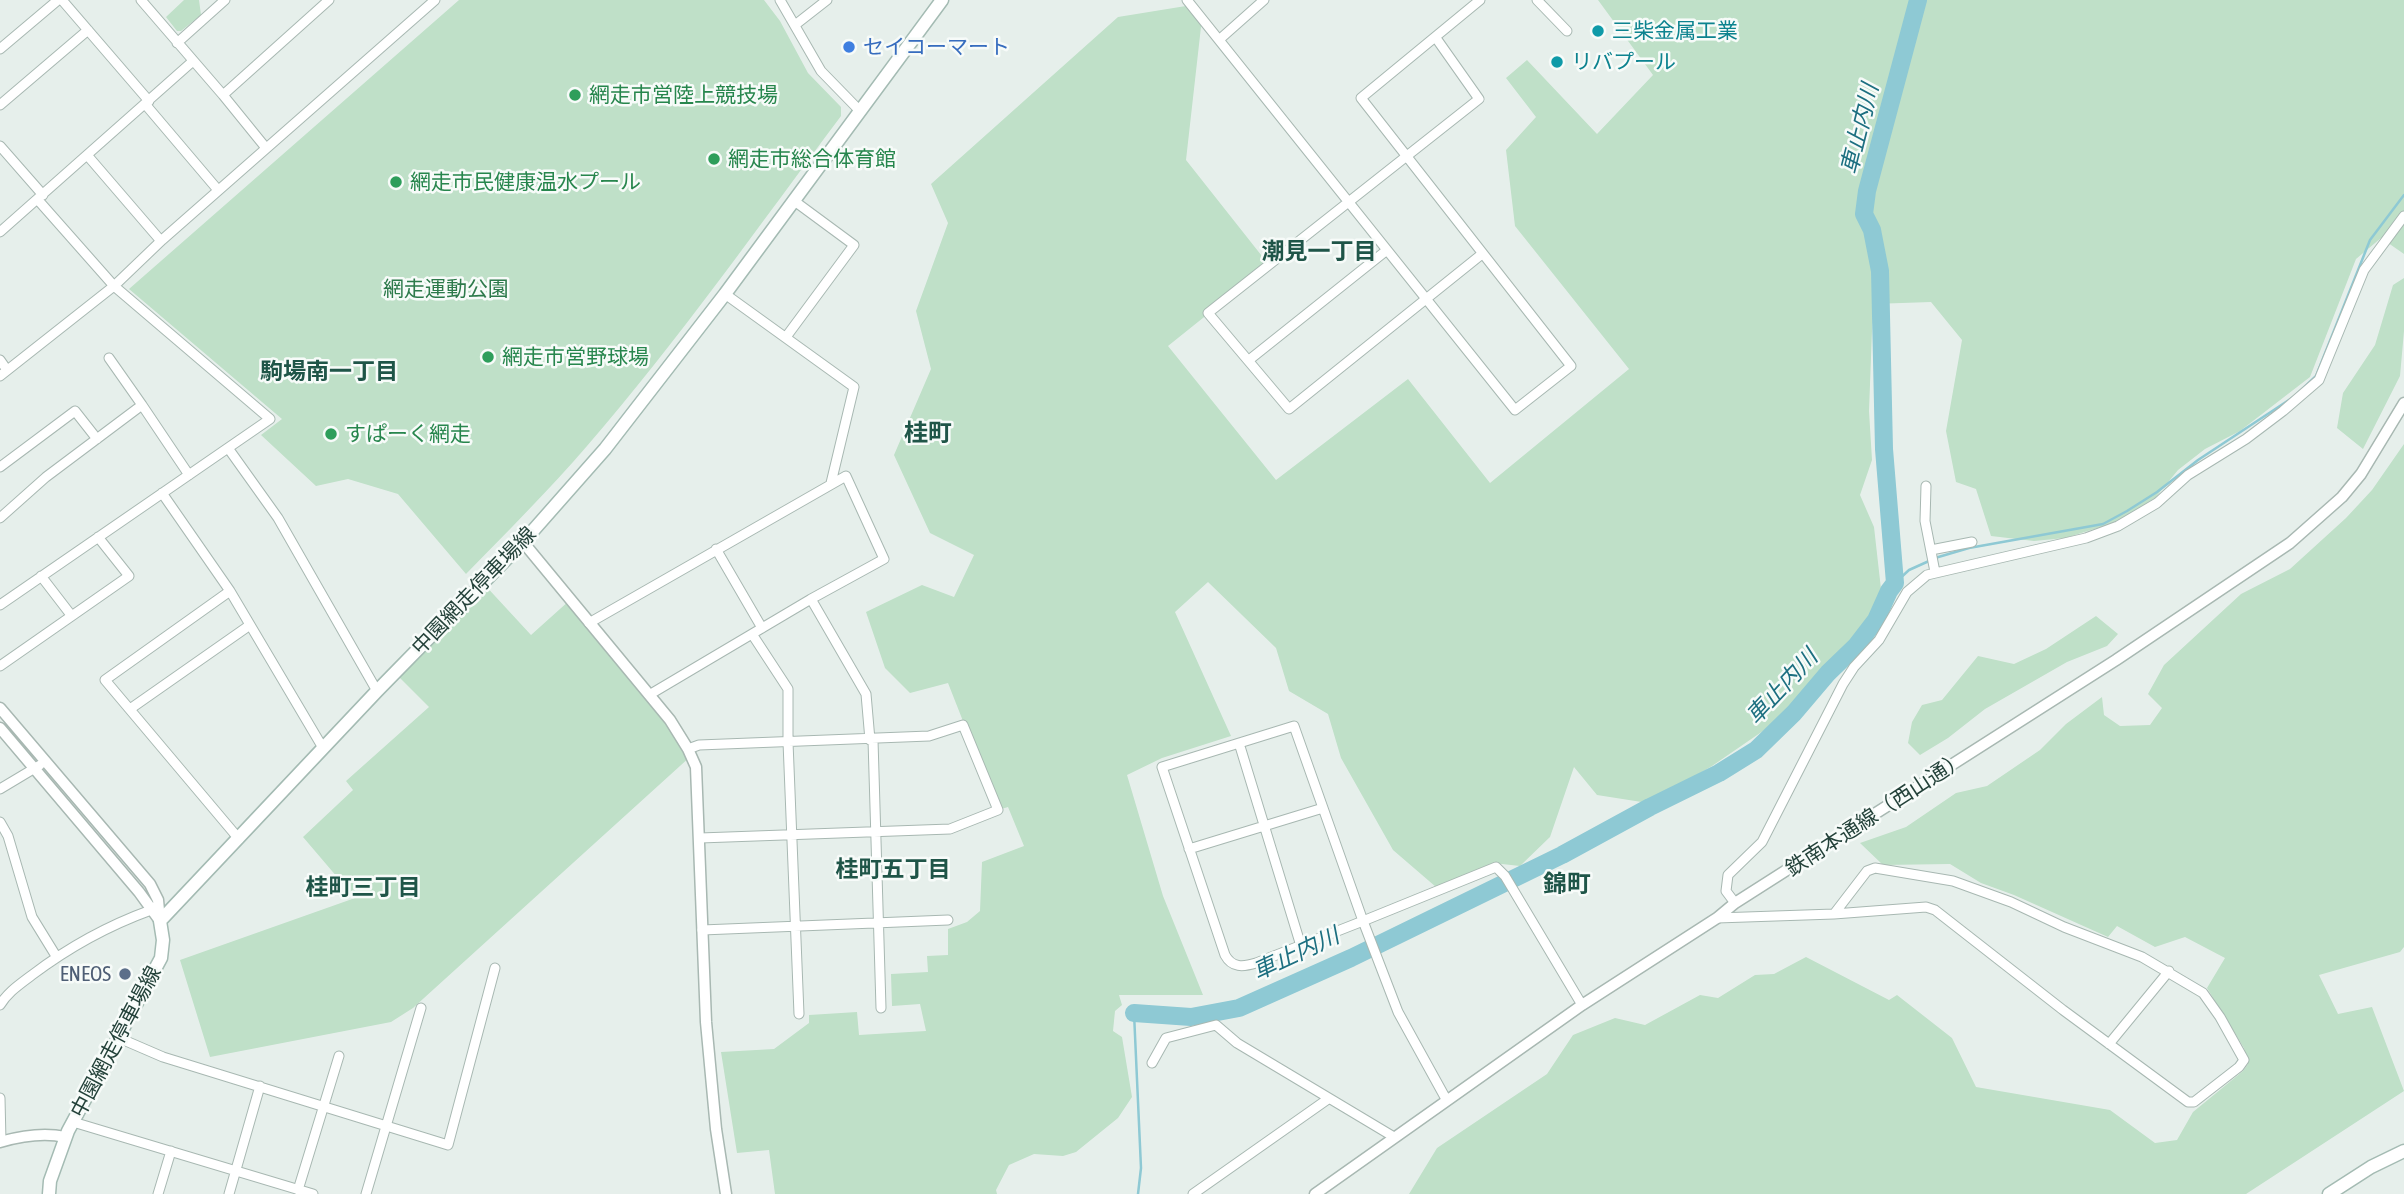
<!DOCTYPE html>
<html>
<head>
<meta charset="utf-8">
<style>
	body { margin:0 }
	canvas { display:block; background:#e6efeb }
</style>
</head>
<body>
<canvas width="2404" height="1194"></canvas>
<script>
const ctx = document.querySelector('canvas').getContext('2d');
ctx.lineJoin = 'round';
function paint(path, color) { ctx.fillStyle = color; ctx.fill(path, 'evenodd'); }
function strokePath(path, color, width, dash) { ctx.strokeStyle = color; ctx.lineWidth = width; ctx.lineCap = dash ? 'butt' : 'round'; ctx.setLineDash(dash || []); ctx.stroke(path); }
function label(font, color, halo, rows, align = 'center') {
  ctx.font = font + ' "Asap Condensed","Noto Sans JP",sans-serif'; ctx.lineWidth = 5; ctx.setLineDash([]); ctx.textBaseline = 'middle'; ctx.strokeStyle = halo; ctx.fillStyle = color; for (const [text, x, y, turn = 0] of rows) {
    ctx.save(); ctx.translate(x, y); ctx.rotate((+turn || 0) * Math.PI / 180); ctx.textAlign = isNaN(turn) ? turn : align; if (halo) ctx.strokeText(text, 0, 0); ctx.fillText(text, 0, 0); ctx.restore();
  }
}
paint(new Path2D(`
	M184,0H199L201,15L181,31H177L166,17Z
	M459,0H764L780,21L808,73L841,107V116C758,227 678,341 587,446C549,490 507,532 466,574L398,494L348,479L316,486L261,435L282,419L129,289Z
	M1598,0H2404V254L2381,238L2356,259L2310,377L2240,431L2205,449L2178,470L2155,498L2117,522L2065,538L2034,541L1991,536L1976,489L1956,482L1946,431L1962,340L1931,302L1873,304L1869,411L1872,460L1860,495L1874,527L1881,589L1873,616L1858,636L1824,668L1776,722L1712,766L1648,803L1597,795L1574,767L1550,837L1520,866L1493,863L1436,887L1393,850L1341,758L1328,714L1289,691L1276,648L1208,582L1175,612L1231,736L1162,758L1127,775L1163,896L1203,995H1119L1122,1005L1115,1011L1113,1031L1122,1037L1132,1097L1118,1118L1076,1152L1063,1156L1034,1154L1009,1165L996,1190L997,1194H775L769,1150L737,1153L721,1052L774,1049L809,1023V1015L857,1012L859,1035L926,1031L920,1004L892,1006L891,974L928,972L927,956L948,955V929L967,922L980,911L982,862L1024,846L1008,807L998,810L948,683L910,693L885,668L866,612L922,585L954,597L974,555L930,533L894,455L931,369L916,311L948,223L931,184L1118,17L1192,5L1202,18L1186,160L1269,265L1168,346L1276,480L1408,379L1490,483L1629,369L1515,226L1506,150L1536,117L1506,78L1527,60L1597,134L1653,75Z
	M2404,278V331L2400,376L2363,449L2337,428L2343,393L2375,345L2393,285Z
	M2404,444V947L2400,952L2319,975L2338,1014L2372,1007L2404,1091L2246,1194H1409L1437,1148L1547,1074L1573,1035L1615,1018L1645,1025L1700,995L1718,998L1755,975L1774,974L1806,957L1889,1000L1897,995L1952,1038L1976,1087L2110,1110L2155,1143L2177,1140L2193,1112L2243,1071L2248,1064L2244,1048L2207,988L2225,958L2185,937L2155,947L2117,926L2108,937L2014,895L1981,883L1950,864L1883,865L1860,843L1906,827L1956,793L1987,786L2040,750L2066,724L2102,697L2104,715L2120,726L2150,725L2162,708L2148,694L2164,665L2241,594L2290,569L2346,518L2372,490Z
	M483,583L531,635L570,600L691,756L413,1008L391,1022L210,1057L180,960L355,898L303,837L353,790L346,781L429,707L395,673Z
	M2096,616L2118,634L2107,646L2067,662L1985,709L1948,738L1920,755L1908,743L1912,722L1922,705L1942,700L1978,656L2014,664L2046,649Z`), '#bfe0c8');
strokePath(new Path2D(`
	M1935,558L1969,548L2103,524L2127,511L2157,492L2198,460L2295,396L2316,376L2370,240L2404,195
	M1895,583L1909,570L1929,561
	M1134,1013L1141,1168L1138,1194`), '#8ec9d4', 2.5);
strokePath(new Path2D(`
	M1134,1013L1191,1017L1239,1008L1351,958L1562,855L1650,807L1719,773L1756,750L1794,713L1828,673L1856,646L1876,620L1889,591L1895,583L1884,449L1880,271L1872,230L1864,214L1867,191L1918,0`), '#8ec9d4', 18);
const minor = new Path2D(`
	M62,0L149,101
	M141,0L223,95L266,148
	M780,0L821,71L859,110
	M1187,0L1515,410L1571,366L1361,98L1480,0
	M1537,0L1567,31
	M795,25L827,0
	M1436,38L1479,99L1208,313L1289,409L1482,254
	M1220,39L1264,0
	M177,43L225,0
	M0,49L58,0
	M223,95L329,0
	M145,104L218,190
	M0,105L88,30
	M0,146L43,195
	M87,155L161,241
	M0,232L193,61
	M725,294L854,387L831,483
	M786,337L854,245L793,200
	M109,358L142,405
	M0,360L7,370
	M1249,360L1387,250
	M0,376L114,286L162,240L435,0
	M228,448L278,518L377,691
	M0,467L75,411L97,439
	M1926,486L1925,521L1935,572
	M162,493L230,591L323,748
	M0,518L46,477L142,405L189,475
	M716,549L762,628
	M1931,550L1972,542
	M41,576L71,615
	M230,591L105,680L239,839
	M811,599L866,694L870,740
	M0,605L270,419L114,286L38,200
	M589,623L846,476L884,559L811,599L649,695
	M752,634L788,689V742L799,1014
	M0,666L129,576L98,537
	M130,709L250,625
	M1294,726L1363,921L1256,963C1243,967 1232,968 1225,955L1162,767Z
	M873,740L881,1008
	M1239,743L1301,946
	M688,749L699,745L929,736L963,725L998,810L950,829L700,838
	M0,789L40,765
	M0,822L8,836L32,917L56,956
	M1189,849L1323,808
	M1875,868L1953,881L2011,902L2064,927L2142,957L2203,993L2220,1017L2244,1060L2239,1067L2194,1102H2188L2063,1010L1935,910L1926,907L1834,914L1867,871Z
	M1735,903L1726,891L1728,875L1762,842L1843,684L1854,667L1879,640L1907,592L1927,575L2086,538L2118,526L2157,503L2188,475L2246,439L2283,411L2319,380L2364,270L2404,216
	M1717,918L1834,914
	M702,930L948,920
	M0,1005C8,992 19,985 32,975C69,947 107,926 151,910
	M119,1038L163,1057L448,1145L495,968
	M2109,1044L2169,971
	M1152,1063L1166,1038L1216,1025L1237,1043L1394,1137
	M0,1098L1,1141
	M1446,1099L1398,1012L1363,921L1496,867L1505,876L1582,1005
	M73,1122L313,1194
	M298,1190L339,1056
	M158,1194L171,1151
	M229,1194L260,1086
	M366,1194L421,1008
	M1193,1194L1328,1099`);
const tertiary = new Path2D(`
	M523,542L670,720L688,749L696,767L706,1022L716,1129L726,1194
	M0,708L150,884L158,900L160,921
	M0,728L139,892L160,921
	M0,1142C21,1136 43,1132 65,1137
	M1315,1194L1582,1005L1717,918L1735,903L2116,660L2290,543L2342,497L2361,474L2404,403`);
const secondary = new Path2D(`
	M49,1194L50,1181L68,1131L161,958L163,940L160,921L377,691L523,542L605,449L725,294L942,0
	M2329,1194L2371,1167L2404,1151`);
strokePath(minor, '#a8b8b2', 11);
strokePath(tertiary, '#a8b8b2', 13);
strokePath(secondary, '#a4bbb3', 15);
strokePath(minor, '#fff', 9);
strokePath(tertiary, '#fff', 10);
strokePath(secondary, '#fff', 12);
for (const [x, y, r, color] of [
	[1598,31,7,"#0f9aa8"],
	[849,47,7,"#3f7fe0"],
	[1557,62,7,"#0f9aa8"],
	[575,95,7,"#2e9e5b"],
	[714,159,7,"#2e9e5b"],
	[396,182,7,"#2e9e5b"],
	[488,357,7,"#2e9e5b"],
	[331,434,7,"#2e9e5b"],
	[125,974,7,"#5c6f8a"]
]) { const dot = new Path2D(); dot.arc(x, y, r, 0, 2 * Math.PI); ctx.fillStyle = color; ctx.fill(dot); strokePath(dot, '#f7fbf9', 2.5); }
label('21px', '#0d838f', '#f7fbf9', [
	["三柴金属工業",1612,31],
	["リバプール",1571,62]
], 'left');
label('21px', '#366cbe', '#f7fbf9', [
	["セイコーマート",863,47]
], 'left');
label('21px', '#27864d', '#f7fbf9', [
	["網走市営陸上競技場",589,95],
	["網走市総合体育館",728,159],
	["網走市民健康温水プール",410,182],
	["網走市営野球場",502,357],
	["すぱーく網走",345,434]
], 'left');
label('21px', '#2d7a4b', '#f7fbf9', [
	["網走運動公園",446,289]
]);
label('21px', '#24423a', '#f7fbf9', [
	["中園網走停車場線",474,591,-46],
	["鉄南本通線（西山通）",1876,814,-33],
	["中園網走停車場線",116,1042,-62]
]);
label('21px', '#4e5e75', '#f7fbf9', [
	["ENEOS",111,974]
], 'right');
label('italic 23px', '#1c6f80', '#f7fbf9', [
	["車止内川",1860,129,-76],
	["車止内川",1782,687,-47],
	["車止内川",1296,954,-25]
]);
label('bold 23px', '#1f5548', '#f7fbf9', [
	["潮見一丁目",1319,252],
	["駒場南一丁目",329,372],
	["桂町五丁目",893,870],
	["桂町三丁目",363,888]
]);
label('bold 24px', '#1f5548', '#f7fbf9', [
	["桂町",928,433],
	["錦町",1567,884]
]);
</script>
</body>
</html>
